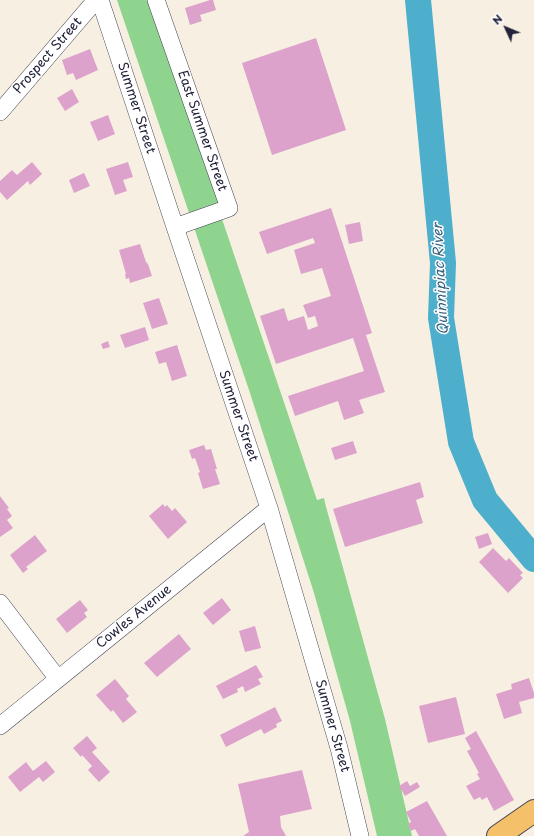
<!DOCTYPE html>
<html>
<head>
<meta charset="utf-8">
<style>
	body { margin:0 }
	#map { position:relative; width:534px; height:836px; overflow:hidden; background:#f7f0e2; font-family:"Playpen Sans",sans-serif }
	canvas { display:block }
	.north { position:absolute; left:486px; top:8px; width:40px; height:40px; -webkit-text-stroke:3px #fff; paint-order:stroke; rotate:314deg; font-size:11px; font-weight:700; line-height:16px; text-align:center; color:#22223b }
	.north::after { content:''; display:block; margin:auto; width:14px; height:18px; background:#22223b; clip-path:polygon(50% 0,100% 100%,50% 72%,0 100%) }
</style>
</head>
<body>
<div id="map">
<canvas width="534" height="836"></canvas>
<div class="north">N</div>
</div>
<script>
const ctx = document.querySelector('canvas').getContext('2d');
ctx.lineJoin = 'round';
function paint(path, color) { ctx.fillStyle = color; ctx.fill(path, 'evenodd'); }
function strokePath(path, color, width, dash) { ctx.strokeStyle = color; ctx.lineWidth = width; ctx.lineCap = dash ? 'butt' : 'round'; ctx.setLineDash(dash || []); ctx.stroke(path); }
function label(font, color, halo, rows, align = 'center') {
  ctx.font = font + ' "Playpen Sans",sans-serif'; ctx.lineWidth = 3; ctx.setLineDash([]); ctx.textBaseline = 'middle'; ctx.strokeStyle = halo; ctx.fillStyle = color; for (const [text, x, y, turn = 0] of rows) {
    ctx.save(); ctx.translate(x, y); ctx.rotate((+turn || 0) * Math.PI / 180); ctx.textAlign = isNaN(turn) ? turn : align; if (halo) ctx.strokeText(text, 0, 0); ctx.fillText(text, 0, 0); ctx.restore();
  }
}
paint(new Path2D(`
	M117,0H155L227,214L221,216L317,500L324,498L325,503L385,719L412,836H377L350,721L314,593L250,393Z`), '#8fd48e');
strokePath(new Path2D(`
	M418,0L443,263L441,318L461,442L485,500L534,559`), '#4eafcd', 26);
paint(new Path2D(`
	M210,0H213L216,10L200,15L202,21L190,25L185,8Z
	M316,38L346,130L272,155L242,63Z
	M90,49L98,70L76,80L73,73L67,75L62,60Z
	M72,89L79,102L65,111L57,98Z
	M108,115L115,134L98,141L90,122Z
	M32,162L42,174L30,185L28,181L7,200L0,192V181L12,170L17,175Z
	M128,162L133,177L123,180L127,191L115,195L106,169Z
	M84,173L90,186L74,193L69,180Z
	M331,208L372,333L366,335L385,392L359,400L364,413L344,420L338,401L295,416L288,396L364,371L353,338L276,364L260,316L284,308L288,321L304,316L308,330L318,326L315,316L308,318L303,305L331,296L322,268L301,274L294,250L315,243L313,238L267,254L259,232Z
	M360,222L363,241L349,244L345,225Z
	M140,244L146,262L148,264L152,276L130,283L129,278L126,279L125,274H126L119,250Z
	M159,298L168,324L152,329L143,303Z
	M145,327L149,340L125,348L120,335Z
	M108,341L110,347L103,349L101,344Z
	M177,345L187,376L172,381L166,362L159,364L155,352Z
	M353,441L357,453L335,460L331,448Z
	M204,445L206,450L211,449L217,469H215L220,484L203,489L198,473L200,472L195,458L192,459L189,450Z
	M420,482L424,497L416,500L423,523L345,547L333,509Z
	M0,496L9,508L7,509L12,516L7,520L13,528L0,537Z
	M163,504L165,507L167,505L172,511L175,508L187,522L168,539L149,516Z
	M488,533L492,544L479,549L475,537Z
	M35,535L47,551L26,567L28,569L23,573L10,555Z
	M493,548L506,561L509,558L523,573L520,575L523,578L508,593L479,562Z
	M222,598L231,610L213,625L203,613Z
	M80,600L88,610L84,613L87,617L67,633L56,619Z
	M255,626L261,648L245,652L239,631Z
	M179,634L191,649L157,677L144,663Z
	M256,665L263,677L258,679L261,684L245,692L243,686L237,689L238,692L223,699L216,686Z
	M529,678L534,693V698L519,702L522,713L504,719L496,694L512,689L511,684Z
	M115,679L129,696L126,699L137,712L123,723L113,710L111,712L96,695Z
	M456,697L465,734L428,743L419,706Z
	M275,707L282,721L276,724L277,727L264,734L261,729L226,747L220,735Z
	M476,731L514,800L494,811L487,797L482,800L480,797L474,800L466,786L480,779L477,774L479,773L467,751L471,749L465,738Z
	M87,736L97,748L92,752L110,772L99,782L88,770L92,766L82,755L81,757L73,748Z
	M46,761L55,772L43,782L39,777L20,792L8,777L26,762L33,771Z
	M302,770L312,809L280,816L281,827L286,836H243L249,832L238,784Z
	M407,781L410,786L417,782L420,787L405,796L399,786Z
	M427,801L447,836H419L415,829L411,831L408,824L411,822L406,812Z`), '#dca2cb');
const minor = new Path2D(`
	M100,0L175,227L269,508L339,748L360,836
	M156,0L229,208L175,227
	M0,112L96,0
	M0,603L58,679
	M0,726L269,508`);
const major = new Path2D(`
	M498,836L534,811`);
strokePath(minor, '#424154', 18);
strokePath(major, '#424154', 24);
strokePath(minor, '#fff', 17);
strokePath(major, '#f4c16a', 22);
label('13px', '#22223b', '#fff', [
	["Prospect Street",48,56,-49],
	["Summer Street",136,108,72],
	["East Summer Street",202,131,71],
	["Summer Street",238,416,71],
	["Cowles Avenue",134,617,-39],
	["Summer Street",332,726,74]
]);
label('italic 14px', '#36617d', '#fff', [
	["Quinnipiac River",441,279,-93]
]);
</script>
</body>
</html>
